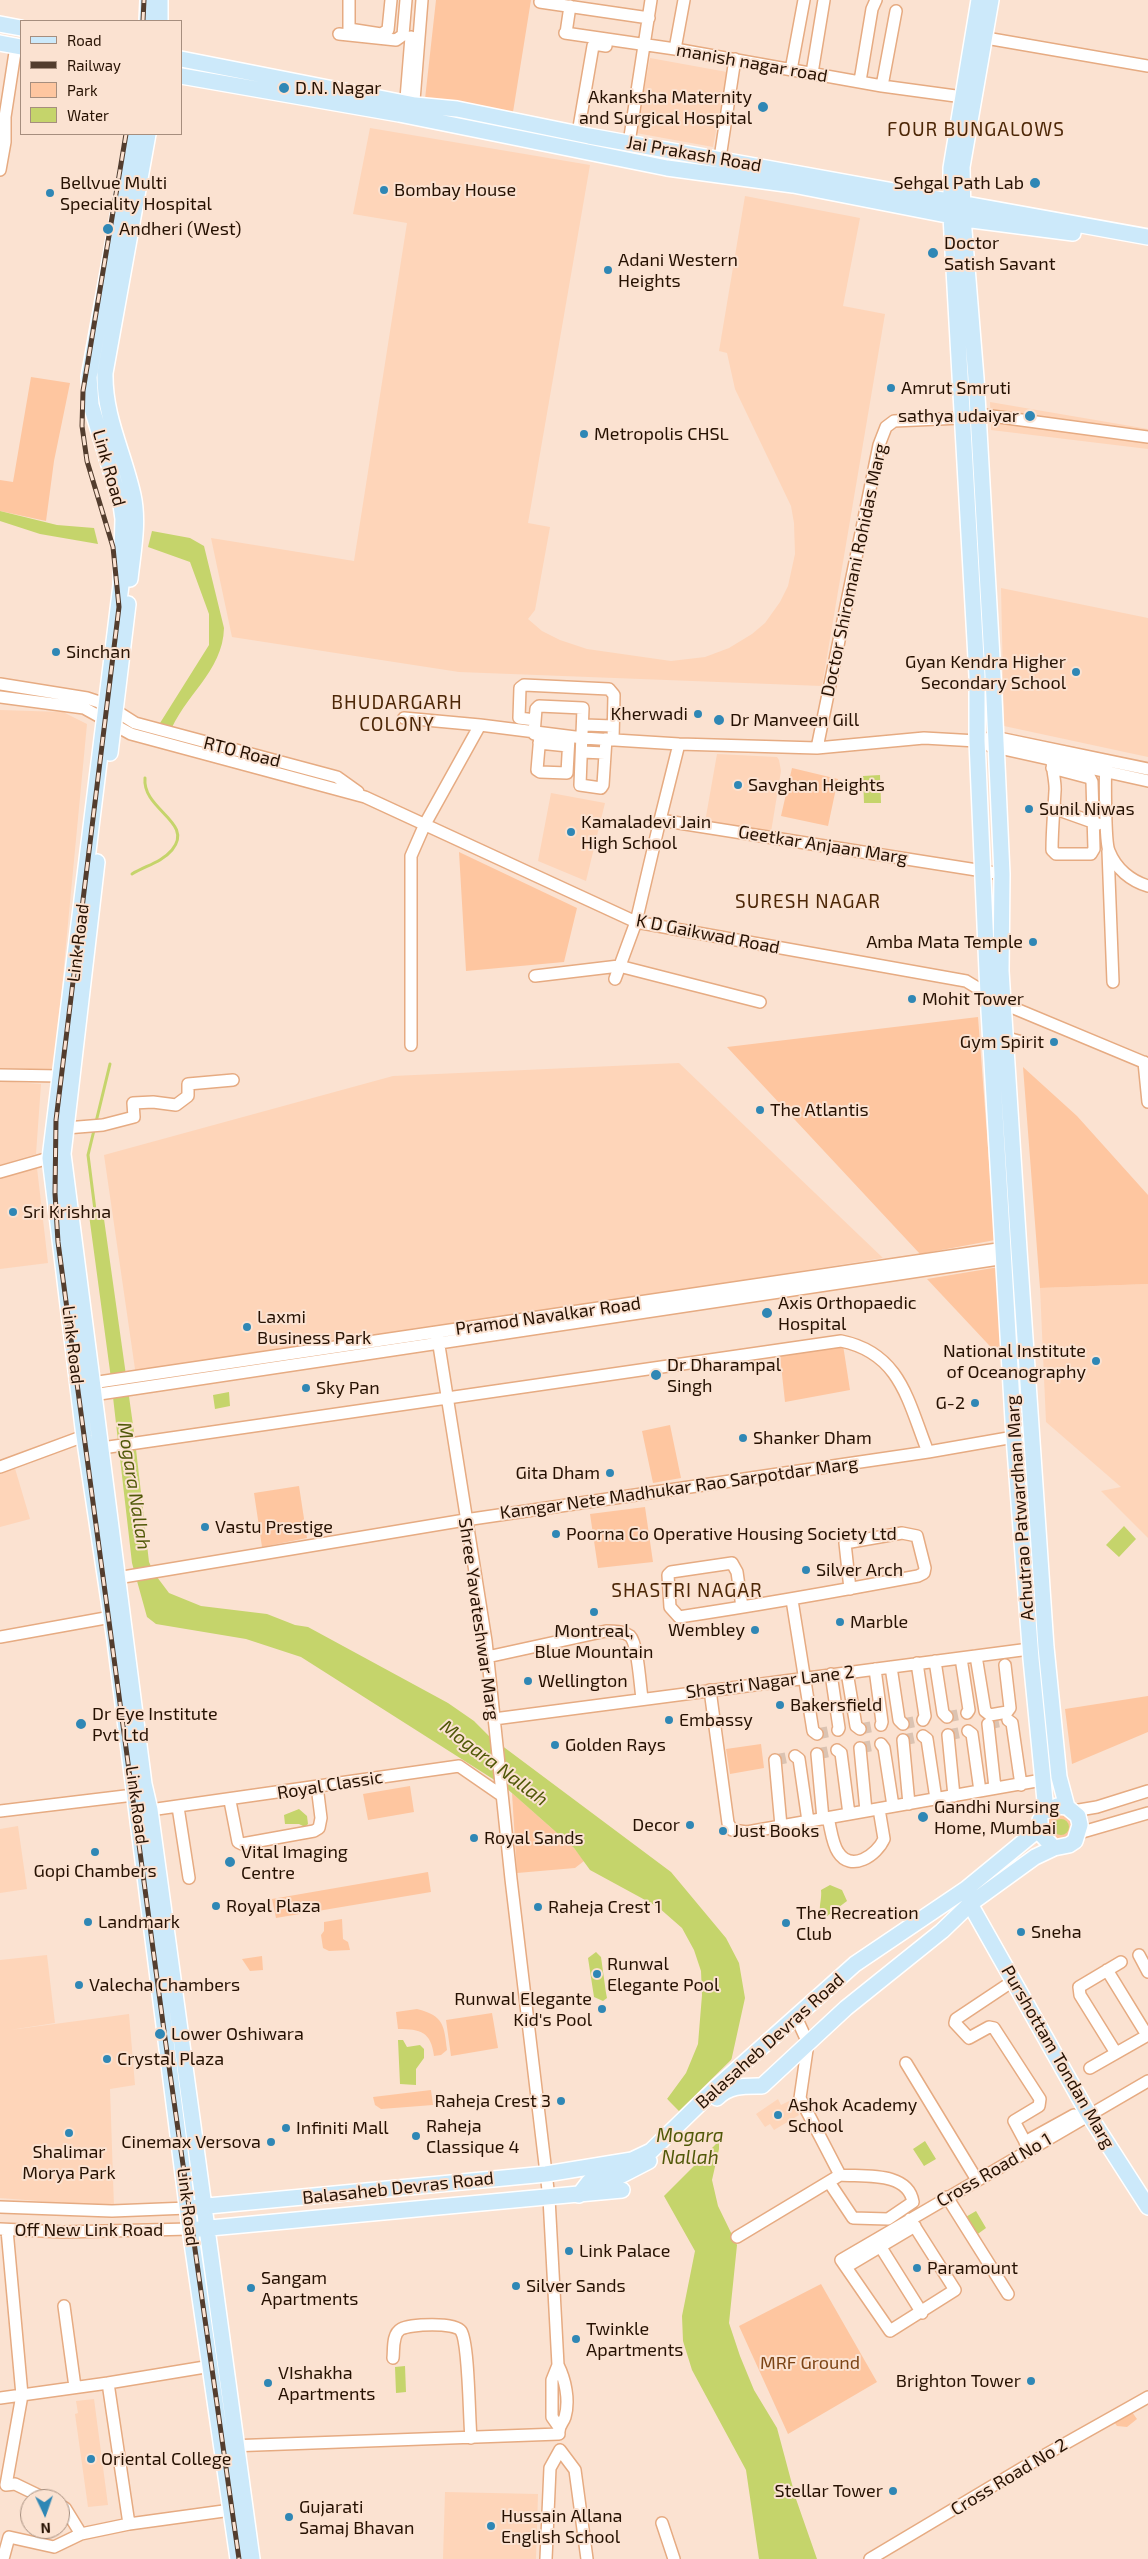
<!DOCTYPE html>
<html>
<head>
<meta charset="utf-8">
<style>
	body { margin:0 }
	#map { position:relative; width:1148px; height:2559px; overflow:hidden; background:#fbe2d1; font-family:"Exo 2",sans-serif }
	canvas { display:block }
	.legend { position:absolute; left:20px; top:20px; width:162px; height:115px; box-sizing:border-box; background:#fbe2d1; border:1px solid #a68e7e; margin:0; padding:6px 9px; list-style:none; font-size:15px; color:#261102 }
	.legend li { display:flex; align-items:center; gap:10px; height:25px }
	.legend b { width:25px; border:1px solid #a68e7e }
	.north { position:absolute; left:20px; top:2489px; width:50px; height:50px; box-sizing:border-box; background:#fbe2d1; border:1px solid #a68e7e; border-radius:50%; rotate:177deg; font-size:14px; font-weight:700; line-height:20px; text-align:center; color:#261102 }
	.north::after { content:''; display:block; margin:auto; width:18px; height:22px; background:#2f87b5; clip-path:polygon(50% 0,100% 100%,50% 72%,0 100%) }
</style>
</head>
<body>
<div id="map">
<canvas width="1148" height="2559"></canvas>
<ul class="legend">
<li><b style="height:6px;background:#cce9fa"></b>Road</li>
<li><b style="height:6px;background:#533d2e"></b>Railway</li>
<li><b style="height:14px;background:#fec6a0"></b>Park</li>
<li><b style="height:14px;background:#c5d46b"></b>Water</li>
</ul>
<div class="north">N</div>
</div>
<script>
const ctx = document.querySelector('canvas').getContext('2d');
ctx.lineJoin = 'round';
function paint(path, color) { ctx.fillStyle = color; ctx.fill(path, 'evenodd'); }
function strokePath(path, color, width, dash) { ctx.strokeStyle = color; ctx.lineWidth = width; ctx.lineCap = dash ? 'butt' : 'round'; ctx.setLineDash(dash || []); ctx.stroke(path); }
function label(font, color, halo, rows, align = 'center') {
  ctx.font = font + ' "Exo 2",sans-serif'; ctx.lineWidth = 4; ctx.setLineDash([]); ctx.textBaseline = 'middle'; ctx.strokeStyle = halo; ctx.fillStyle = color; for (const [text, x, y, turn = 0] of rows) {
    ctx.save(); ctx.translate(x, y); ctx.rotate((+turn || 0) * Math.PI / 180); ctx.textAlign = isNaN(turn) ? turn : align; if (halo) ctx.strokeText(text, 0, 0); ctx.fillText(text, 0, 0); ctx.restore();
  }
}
paint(new Path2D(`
	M650,58L727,72L713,147L636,133Z
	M370,128L590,165L528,523L550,527L535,610L528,619L542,631L560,640L587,649L671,661L705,657L729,648L752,634L765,623L780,602L788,586L795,554L794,523L791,506L735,389L727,353L719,351L745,196L860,218L843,306L885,314L822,686L459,672L232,637L211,538L354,561L407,223L353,214Z
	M990,402L1148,429V449L991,430Z
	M1001,588L1148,618V757L1004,726Z
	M0,710L63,712L87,724L54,1070L0,1068Z
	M717,754L777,757L779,760L781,771L771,832L705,822Z
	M551,793L605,803L586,881L538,861Z
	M679,1063L883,1258L136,1376L104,1155L393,1076Z
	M0,1081L41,1084L36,1154L0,1165Z
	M37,1168L48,1263L0,1269V1179Z
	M1148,1284V1538L1101,1491L1121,1487L1046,1422L1040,1288Z
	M14,1465L30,1519L0,1527V1470Z
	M18,1826L27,1889L0,1893V1829Z
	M47,1955L55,2023L10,2030L129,2014L135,2085L110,2089L114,2207L0,2198V1960Z
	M778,2099L781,2105L791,2100L799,2115L774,2130L770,2124L765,2127L756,2114Z
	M94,2399L108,2505L88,2507L75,2414L78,2413L76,2401Z
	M445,2492L538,2494L536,2559H443Z`), '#fed5b9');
paint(new Path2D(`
	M436,0H531L513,112L425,99Z
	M31,377L70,383L54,461L46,521L0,511V480L13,482Z
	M792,768L838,779L828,826L781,816Z
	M459,852L577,908L564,962L466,971Z
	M978,1017L995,1240L920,1254L727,1047Z
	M1023,1067L1077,1116L1148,1195V1284L1040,1288Z
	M999,1267L1002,1359L927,1279Z
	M843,1345L850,1390L785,1402L780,1356Z
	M670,1425L681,1478L653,1483L642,1431Z
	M299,1486L307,1538L262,1547L254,1493Z
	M645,1507L653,1562L598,1568L590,1514Z
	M1148,1696V1732L1072,1764L1065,1709Z
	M761,1744L764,1768L730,1774L726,1749Z
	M410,1786L414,1812L368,1820L363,1794Z
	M512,1793L574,1848L584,1861L575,1868L517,1873Z
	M1046 1826a14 14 0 1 1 28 0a14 14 0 1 1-28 0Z
	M428,1872L431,1892L276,1918L272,1899Z
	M342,1919L343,1939L348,1942L350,1950L329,1951L323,1948L321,1935L324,1931V1922Z
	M262,1956L263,1970L250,1971L242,1959Z
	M417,2009C444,2016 444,2025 447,2050L441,2055L434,2056C431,2032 421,2029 398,2029L396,2012Z
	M492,2013L498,2048L451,2056L446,2020Z
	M431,2090L433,2105L381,2109L375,2105L373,2097Z
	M821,2284L877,2382L788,2434L739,2326Z
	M1132,2412L1137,2419L1127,2427L1117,2426L1114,2422Z`), '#fec6a0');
paint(new Path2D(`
	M0,511L57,525L94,528L98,544L40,534L0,521Z
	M152,531L190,538L204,546L224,628C223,672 183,696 169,735L155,731L209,645V614L190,562L148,547Z
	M880,775L881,803H864L863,776Z
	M103,1212L134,1432L149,1562L154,1573L169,1593L201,1606L267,1614L295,1625L308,1627L448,1703L474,1721L489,1736L671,1872L726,1938L739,1963L745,1998L719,2116V2149L712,2180L718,2206L737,2245L729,2323L740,2356L754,2390L777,2428L796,2499L817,2559H759L746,2470L692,2370L683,2341L682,2316L695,2251L664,2196L662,2180L676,2109L667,2099L686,2073L698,2044L702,1995L701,1971L694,1950L682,1928L658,1907L590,1870L574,1848L504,1786L301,1657L246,1639L156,1624L147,1617L132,1563L110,1371L89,1215Z
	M229,1392L230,1406L215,1409L213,1395Z
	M1124,1526L1136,1539L1119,1557L1106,1545Z
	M299,1809L307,1816L308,1824L305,1827L299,1824H285L284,1815Z
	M1053 1827a8 8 0 1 1 16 0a8 8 0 1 1-16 0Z
	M830,1885L842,1890L847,1901L827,1916L820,1912C819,1905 822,1898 821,1890Z
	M596,1952L601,1957L606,1993L607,1998L603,2001L594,1997L588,1958Z
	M398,2040H403L407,2047L420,2045L424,2049V2058L416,2069V2085L400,2084Z
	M925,2141L936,2159L924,2166L913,2149Z
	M976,2211L986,2228L975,2236L964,2218Z
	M405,2366L406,2392L396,2393L395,2367Z`), '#c5d46b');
paint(new Path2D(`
	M734,2057L721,2116V2139L662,2198L657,2159L661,2132L673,2109L665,2101L667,2099L679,2111Z`), '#fbe2d1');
strokePath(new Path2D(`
	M132,874C145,866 162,862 172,850C195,822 142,810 145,778
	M96,1218L88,1155L110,1064`), '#c5d46b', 3);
strokePath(new Path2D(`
	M947,1717L967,1713
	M903,1724L923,1720
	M988,1724L1008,1720
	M860,1729L881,1725
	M817,1734L838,1730
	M948,1735L968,1731
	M903,1740L923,1736
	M860,1748L881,1744
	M817,1754L837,1750
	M775,1760L795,1756`), '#dbc3b2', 11, [11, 5.5]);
const minor = new Path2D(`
	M349,0V29L381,34L388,30L391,0
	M540,2L649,18
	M565,33L675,49L882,86L963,97
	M566,33L570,6
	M339,34L396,40L403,35L406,0
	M986,38L1148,66
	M675,49L684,0
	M791,70L804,0
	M812,73L824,0
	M860,81L872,9L876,0
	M882,86L896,11
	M405,111L411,37
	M413,113L422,0
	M578,133L593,46L594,44L606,46
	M629,143L651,0
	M720,158L735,59
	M0,170L5,142V117L16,46
	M0,684L87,698L105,704L135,723L337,777L358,792
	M0,697L84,708L131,734L365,797L636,922L966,981L1004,1004L1148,1064
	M404,718L480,725
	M535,720L519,718L520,688L524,685L609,689L614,695L613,740
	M584,725L613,726
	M534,734L536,709L539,706L583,708L580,785L601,788L603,785L606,739
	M540,735L537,770L540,772L567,773L569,737
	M539,743L568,746
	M679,744L660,820L1002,874
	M990,746L1148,781
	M817,748L879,445L886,427L894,421L961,418L977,414L1148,437
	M582,752L605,753
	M1052,760C1052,769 1056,784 1055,791C1054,810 1052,830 1052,850L1056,854H1091L1094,849L1092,782L1090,778L1052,768
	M1106,763C1105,776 1105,842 1109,851C1116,869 1131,881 1148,886
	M1053,808L1098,824
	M1108,851L1113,982
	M535,976L619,966L760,1002
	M615,979L636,922L660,820
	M1000,1036L1022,1042
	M411,1045V856L425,824L480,725L583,738L679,744L817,748L924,738L977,741L994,737L1148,769
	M1144,1062L1148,1102
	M0,1075L61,1076
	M66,1128L103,1125L134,1117L133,1103L153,1102L176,1105L188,1096V1084L233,1080
	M0,1172L56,1156
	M437,1333L486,1641L511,1879L549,2198L558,2365L552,2380V2417L559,2427
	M85,1384L1018,1246
	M86,1396L1019,1256
	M102,1448L841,1341C901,1353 908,1402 928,1452
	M0,1467L84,1436
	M117,1578L465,1520L928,1452L1031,1434
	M792,1600L813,1731L817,1734
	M742,1607L737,1572L732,1563L671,1572L668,1575L670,1607L679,1617C759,1605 838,1591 918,1576L924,1573L925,1568L917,1536L902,1533L845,1543L850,1589
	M0,1637L111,1617
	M976,1656L985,1711L990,1715L1007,1712L1010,1708L1005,1665
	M487,1657L606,1631C614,1631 623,1631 630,1636C638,1644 640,1686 642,1698
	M961,1658L969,1710L967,1713
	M935,1661L943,1713L947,1717
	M917,1663L925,1716L923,1720
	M891,1667L899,1720L903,1724
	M875,1669L882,1722L881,1725
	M847,1672L856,1726L860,1729
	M831,1674L839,1728L838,1730
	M710,1690L728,1823L732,1830L747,1832L1059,1777
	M494,1719L1037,1648
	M1008,1720L1012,1723L1021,1785
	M988,1724L995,1788
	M968,1731L972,1734L980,1791
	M948,1735L954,1796
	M923,1736L927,1739L936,1799
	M903,1740L909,1804
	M881,1744L884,1748L893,1806
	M860,1748L866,1811
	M837,1750L841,1753L849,1814
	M817,1754L823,1819
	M795,1756L799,1759L808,1821
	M775,1760L781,1826
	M230,1801L238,1842L242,1844L314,1831L319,1828L321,1818L317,1786
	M178,1807L189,1878
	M150,1810L459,1766L501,1795
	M0,1811L142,1794
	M1073,1811L1097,1807L1148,1791
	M828,1818C831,1829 832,1843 838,1852C851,1873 877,1855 884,1839L879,1809
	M1079,1833L1148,1813
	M1139,1955L1148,1972
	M1107,1970L1147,2035
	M1013,1981L956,2019L955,2023L969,2038L989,2027L994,2028L1040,2099L1039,2106L1014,2121L1029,2149
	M1116,2053L1080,1995L1079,1987L1121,1962
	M906,2063L977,2180
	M1090,2068L1148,2035
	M1025,2142L1074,2115
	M829,2182L853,2218L888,2219L913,2202C908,2171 864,2177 840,2175
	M947,2197L1008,2294
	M0,2207L112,2211L188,2208
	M910,2219L955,2290L890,2331L841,2260L1148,2081
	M0,2229L63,2232L190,2229
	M7,2230L22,2395L6,2485L15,2484L46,2499
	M737,2237L840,2175L800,2098L808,2043L796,2017
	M880,2246L922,2313
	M846,2267L915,2226
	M64,2306L75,2387
	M393,2358C394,2349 392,2334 401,2329C410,2324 455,2322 461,2331C469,2343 469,2419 471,2438
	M558,2365C565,2379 570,2400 565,2417C563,2423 559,2425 559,2432
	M211,2366L108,2383L129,2524L231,2510
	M0,2398L108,2383
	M229,2446L559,2434
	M560,2450L575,2470L587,2559
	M60,2506L65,2508L81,2534
	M662,2523L674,2559
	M3,2559L9,2537L54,2547L81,2534L129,2524
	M546,2559L550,2468L560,2450
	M870,2559L1036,2460L1148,2397`);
const major = new Path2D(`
	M160,0V21
	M979,0L951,168V216L977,676V741L988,994L1014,1437L1031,1659L1046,1811
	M991,0L962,167L963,218L976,378L993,676L1002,874L1001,971L1019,1250L1046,1647L1059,1777L1067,1807
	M147,21L148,0
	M0,24L21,28
	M0,43L21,47
	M181,59L415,105L457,109L589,136L1148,237
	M181,76L399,114L667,168L793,185L972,220L1073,233
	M133,134L89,377L91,405L121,505L123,519L121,585L50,1158L84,1436L115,1641L190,2229L238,2559
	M130,579C133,551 139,522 133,495C124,453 104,417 105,373L148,134
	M110,753L128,604
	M97,862L63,1154L144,1784L150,1810L252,2559
	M1040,1820V1833L1054,1848
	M968,1895L970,1904L1089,2115L1148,2207
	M717,2098C729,2085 745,2086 762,2086L846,2008L942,1931L970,1904L1035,1857L1054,1848L1069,1845L1075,1841L1080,1825L1078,1816L1067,1807L1057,1806
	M579,2195L589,2182L618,2177L649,2161
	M197,2207L546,2174L632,2160L651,2151L718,2086L855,1964L966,1889L1039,1829
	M199,2229L622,2190`);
strokePath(minor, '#e6ab82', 14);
strokePath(major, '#fff', 18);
strokePath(minor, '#fff', 11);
strokePath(major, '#cce9fa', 15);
const rail = new Path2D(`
	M143,21L144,0
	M126,134L83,391L82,426L87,461L113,547L119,607L56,1120L55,1193L58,1242L165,2038L239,2559`);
strokePath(rail, '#533d2e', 5);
strokePath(rail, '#fbe2d1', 3, [9]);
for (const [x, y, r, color] of [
	[284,88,6,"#2f87b5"],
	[763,107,6,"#2f87b5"],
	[1035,183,6,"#2f87b5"],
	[384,190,5,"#2f87b5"],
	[50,193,5,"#2f87b5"],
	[108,229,6,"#2f87b5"],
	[933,253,6,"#2f87b5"],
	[608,270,5,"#2f87b5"],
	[891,388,5,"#2f87b5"],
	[1030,416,6,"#2f87b5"],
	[584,434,5,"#2f87b5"],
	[56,652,5,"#2f87b5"],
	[1076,672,5,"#2f87b5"],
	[698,714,5,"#2f87b5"],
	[719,720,6,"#2f87b5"],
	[738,785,5,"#2f87b5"],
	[1029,809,5,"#2f87b5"],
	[571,832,5,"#2f87b5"],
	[1033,942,5,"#2f87b5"],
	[912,999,5,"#2f87b5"],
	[1054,1042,5,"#2f87b5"],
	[760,1110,5,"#2f87b5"],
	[13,1212,5,"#2f87b5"],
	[767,1313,6,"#2f87b5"],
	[247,1327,5,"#2f87b5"],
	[1096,1361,5,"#2f87b5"],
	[656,1375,6,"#2f87b5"],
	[306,1388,5,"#2f87b5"],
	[975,1403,5,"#2f87b5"],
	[743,1438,5,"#2f87b5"],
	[610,1473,5,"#2f87b5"],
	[205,1527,5,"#2f87b5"],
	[556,1534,5,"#2f87b5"],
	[806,1570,5,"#2f87b5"],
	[594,1612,5,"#2f87b5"],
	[840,1622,5,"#2f87b5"],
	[755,1630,5,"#2f87b5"],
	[528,1681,5,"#2f87b5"],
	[780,1705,5,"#2f87b5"],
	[669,1720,5,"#2f87b5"],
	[81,1724,6,"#2f87b5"],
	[555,1745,5,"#2f87b5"],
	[923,1817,6,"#2f87b5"],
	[690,1825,5,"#2f87b5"],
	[723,1831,5,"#2f87b5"],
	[474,1838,5,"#2f87b5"],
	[95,1852,5,"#2f87b5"],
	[230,1862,6,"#2f87b5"],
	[216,1906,5,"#2f87b5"],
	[538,1907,5,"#2f87b5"],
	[88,1922,5,"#2f87b5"],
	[786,1923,5,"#2f87b5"],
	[1021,1932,5,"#2f87b5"],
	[597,1974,5,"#2f87b5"],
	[79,1985,5,"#2f87b5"],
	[602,2009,5,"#2f87b5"],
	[160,2034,6,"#2f87b5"],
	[107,2059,5,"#2f87b5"],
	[561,2101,5,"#2f87b5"],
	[778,2115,5,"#2f87b5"],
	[286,2128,5,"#2f87b5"],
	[69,2133,5,"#2f87b5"],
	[416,2136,5,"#2f87b5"],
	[271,2142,5,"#2f87b5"],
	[569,2251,5,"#2f87b5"],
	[917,2268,5,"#2f87b5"],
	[516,2286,5,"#2f87b5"],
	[251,2288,5,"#2f87b5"],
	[576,2339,5,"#2f87b5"],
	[1031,2381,5,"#2f87b5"],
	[268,2383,5,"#2f87b5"],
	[91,2459,5,"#2f87b5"],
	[893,2491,5,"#2f87b5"],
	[289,2517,5,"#2f87b5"],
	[491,2526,5,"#2f87b5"]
]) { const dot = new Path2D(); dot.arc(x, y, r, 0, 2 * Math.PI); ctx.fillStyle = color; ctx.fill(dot); strokePath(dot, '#fbe2d1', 2); }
label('18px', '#261102', '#fbe2d1', [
	["manish nagar road",752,63,10],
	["Jai Prakash Road",694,154,10],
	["Link Road",109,468,74],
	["Doctor Shiromani Rohidas Marg",854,570,-78],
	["RTO Road",242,752,14],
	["Geetkar Anjaan Marg",823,845,9],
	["K D Gaikwad Road",708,934,11],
	["Link Road",78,943,-83],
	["Pramod Navalkar Road",548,1316,-8],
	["Link Road",73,1345,83],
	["Kamgar Nete Madhukar Rao Sarpotdar Marg",679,1488,-8],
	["Achutrao Patwardhan Marg",1020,1508,-94],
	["Shree Yavateshwar Marg",479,1619,82],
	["Shastri Nagar Lane 2",770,1682,-7],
	["Royal Classic",330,1785,-9],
	["Link Road",137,1805,82],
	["Balasaheb Devras Road",770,2041,-42],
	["Purshottam Tondan Marg",1058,2057,60],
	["Cross Road No 1",994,2170,-30],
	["Balasaheb Devras Road",398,2188,-6],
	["Link Road",188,2207,83],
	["Off New Link Road",89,2230],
	["Cross Road No 2",1009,2477,-31]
]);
label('18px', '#261102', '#fbe2d1', [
	["D.N. Nagar",295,88],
	["Akanksha Maternity",752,97,"right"],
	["and Surgical Hospital",752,118,"right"],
	["Bellvue Multi",60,183],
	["Speciality Hospital",60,204],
	["Sehgal Path Lab",1024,183,"right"],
	["Bombay House",394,190],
	["Andheri (West)",119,229],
	["Doctor",944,243],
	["Satish Savant",944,264],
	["Adani Western",618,260],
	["Heights",618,281],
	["Amrut Smruti",901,388],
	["sathya udaiyar",1019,416,"right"],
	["Metropolis CHSL",594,434],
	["Sinchan",66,652],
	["Gyan Kendra Higher",1066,662,"right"],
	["Secondary School",1066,683,"right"],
	["Kherwadi",688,714,"right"],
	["Dr Manveen Gill",730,720],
	["Savghan Heights",748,785],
	["Sunil Niwas",1039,809],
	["Kamaladevi Jain",581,822],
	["High School",581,843],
	["Amba Mata Temple",1023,942,"right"],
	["Mohit Tower",922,999],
	["Gym Spirit",1044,1042,"right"],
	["The Atlantis",770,1110],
	["Sri Krishna",23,1212],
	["Axis Orthopaedic",778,1303],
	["Hospital",778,1324],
	["Laxmi",257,1317],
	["Business Park",257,1338],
	["National Institute",1086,1351,"right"],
	["of Oceanography",1086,1372,"right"],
	["Dr Dharampal",667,1365],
	["Singh",667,1386],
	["Sky Pan",316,1388],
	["G-2",965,1403,"right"],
	["Shanker Dham",753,1438],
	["Gita Dham",600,1473,"right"],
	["Vastu Prestige",215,1527],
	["Poorna Co Operative Housing Society Ltd",566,1534],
	["Silver Arch",816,1570],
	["Marble",850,1622],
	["Wembley",745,1630,"right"],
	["Montreal,",594,1631,"center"],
	["Blue Mountain",594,1652,"center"],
	["Wellington",538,1681],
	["Bakersfield",790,1705],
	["Dr Eye Institute",92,1714],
	["Pvt Ltd",92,1735],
	["Embassy",679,1720],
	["Golden Rays",565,1745],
	["Gandhi Nursing",934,1807],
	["Home, Mumbai",934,1828],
	["Decor",680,1825,"right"],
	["Just Books",733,1831],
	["Royal Sands",484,1838],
	["Vital Imaging",241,1852],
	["Centre",241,1873],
	["Gopi Chambers",95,1871,"center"],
	["Royal Plaza",226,1906],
	["Raheja Crest 1",548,1907],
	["The Recreation",796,1913],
	["Club",796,1934],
	["Landmark",98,1922],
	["Sneha",1031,1932],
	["Runwal",607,1964],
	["Elegante Pool",607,1985],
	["Valecha Chambers",89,1985],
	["Runwal Elegante",592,1999,"right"],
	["Kid's Pool",592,2020,"right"],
	["Lower Oshiwara",171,2034],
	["Crystal Plaza",117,2059],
	["Raheja Crest 3",551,2101,"right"],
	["Ashok Academy",788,2105],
	["School",788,2126],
	["Raheja",426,2126],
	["Classique 4",426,2147],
	["Infiniti Mall",296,2128],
	["Cinemax Versova",261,2142,"right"],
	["Shalimar",69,2152,"center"],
	["Morya Park",69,2173,"center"],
	["Link Palace",579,2251],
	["Paramount",927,2268],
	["Sangam",261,2278],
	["Apartments",261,2299],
	["Silver Sands",526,2286],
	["Twinkle",586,2329],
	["Apartments",586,2350],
	["VIshakha",278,2373],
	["Apartments",278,2394],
	["Brighton Tower",1021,2381,"right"],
	["Oriental College",101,2459],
	["Stellar Tower",883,2491,"right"],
	["Gujarati",299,2507],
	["Samaj Bhavan",299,2528],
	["Hussain Allana",501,2516],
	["English School",501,2537]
], 'left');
label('18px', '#7b4314', '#fbe2d1', [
	["MRF Ground",810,2363]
]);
ctx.letterSpacing = '1px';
label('19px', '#4d2707', '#fbe2d1', [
	["FOUR BUNGALOWS",976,130],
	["BHUDARGARH",397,703],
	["COLONY",397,725],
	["SURESH NAGAR",808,902],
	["SHASTRI NAGAR",687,1591]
]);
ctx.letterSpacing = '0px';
label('italic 19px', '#505808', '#fbe2d1', [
	["Mogara Nallah",134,1486,81],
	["Mogara Nallah",494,1763,37],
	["Mogara",690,2136],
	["Nallah",690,2158]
]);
</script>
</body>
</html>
